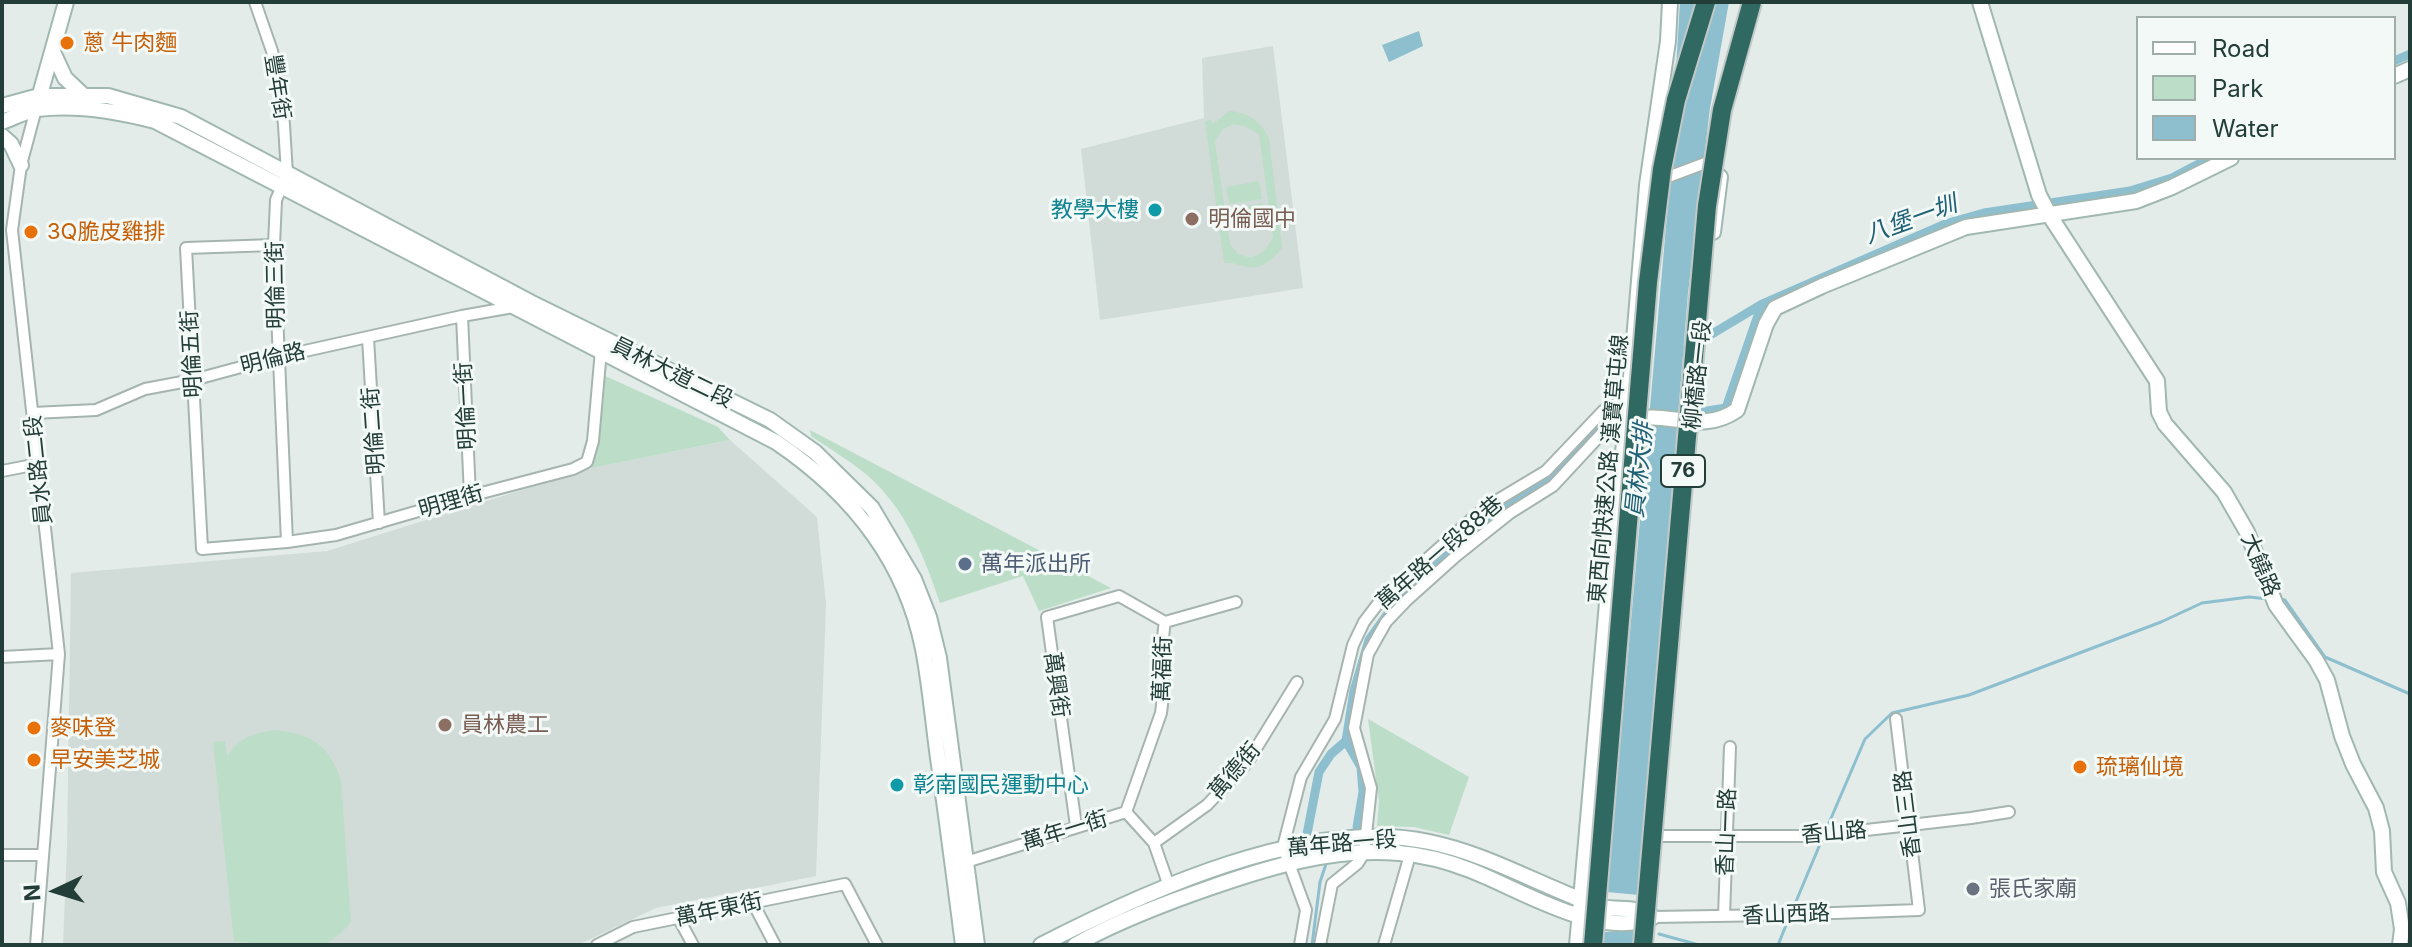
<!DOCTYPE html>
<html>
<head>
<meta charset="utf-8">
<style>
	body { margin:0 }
	#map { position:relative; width:2412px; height:947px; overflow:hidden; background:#e3ece9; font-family:Inter,sans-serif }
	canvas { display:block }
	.frame { position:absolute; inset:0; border:4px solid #233d38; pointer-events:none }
	.legend { position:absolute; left:2136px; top:16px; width:260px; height:144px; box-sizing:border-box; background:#f3f9f6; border:2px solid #a0aeaa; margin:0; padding:10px 14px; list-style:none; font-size:24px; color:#233d38 }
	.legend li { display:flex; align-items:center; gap:16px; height:40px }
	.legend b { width:40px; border:2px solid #a0aeaa }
	.north { position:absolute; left:16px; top:851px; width:80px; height:80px; -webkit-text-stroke:6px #f3f9f6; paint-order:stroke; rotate:266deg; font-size:22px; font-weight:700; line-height:32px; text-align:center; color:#233d38 }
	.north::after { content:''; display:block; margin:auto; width:28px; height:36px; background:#233d38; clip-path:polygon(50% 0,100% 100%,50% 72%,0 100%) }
</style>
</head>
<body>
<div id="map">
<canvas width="2412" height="947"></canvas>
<div class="frame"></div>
<ul class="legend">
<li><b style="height:10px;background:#fff"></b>Road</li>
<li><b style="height:22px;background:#bcddc8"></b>Park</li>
<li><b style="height:22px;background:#8dbfcf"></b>Water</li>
</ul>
<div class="north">N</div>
</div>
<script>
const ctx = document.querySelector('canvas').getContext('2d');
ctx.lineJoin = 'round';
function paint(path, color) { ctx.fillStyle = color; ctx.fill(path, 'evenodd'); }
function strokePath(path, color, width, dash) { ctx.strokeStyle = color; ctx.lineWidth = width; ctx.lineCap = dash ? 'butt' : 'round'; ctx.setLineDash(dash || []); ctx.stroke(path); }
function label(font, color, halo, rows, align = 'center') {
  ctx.font = font + ' Inter,"Noto Sans TC",sans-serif'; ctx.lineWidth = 6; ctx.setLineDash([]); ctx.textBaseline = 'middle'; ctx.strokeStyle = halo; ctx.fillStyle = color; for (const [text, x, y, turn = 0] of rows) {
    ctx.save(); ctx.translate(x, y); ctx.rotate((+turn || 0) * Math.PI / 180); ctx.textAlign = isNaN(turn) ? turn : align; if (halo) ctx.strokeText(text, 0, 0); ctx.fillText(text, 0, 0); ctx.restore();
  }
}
paint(new Path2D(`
	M1273,46L1303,288L1100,320L1081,149L1204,118L1202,58Z
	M730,440L817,517L826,604L816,876L656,908L578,945H63L67,846L71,573L327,551L592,468Z`), '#d1dcd8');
paint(new Path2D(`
	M1229,111C1247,112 1261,121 1269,138L1282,248C1272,260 1260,272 1243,266C1235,264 1232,262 1224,263L1205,121L1211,120L1213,124ZM1233,124L1244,126L1259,134L1273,238L1264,251L1251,258L1238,254L1230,244L1215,142L1222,130Z
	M1259,181L1262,199L1229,204L1226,187Z
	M1263,203L1265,221L1232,226L1229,209Z
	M603,375L718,427L730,440L592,468Z
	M810,430L1111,588L1039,611L1023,576L940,603C924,556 906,509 867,475C850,461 830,449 811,436Z
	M1368,719L1469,777L1449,835L1414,827L1377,826L1379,801Z
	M274,730C310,733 330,745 341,781L351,922L340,934L325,945H251L247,942H234L213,742L225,741L227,757C240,737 252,734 274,730Z`), '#bcddc8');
paint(new Path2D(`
	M1680,2H1729L1710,108L1688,293L1639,895L1607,892L1668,204Z
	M1419,31L1423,46L1389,62L1382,45Z
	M1638,931L1637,945H1601L1602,932Z`), '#8dbfcf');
strokePath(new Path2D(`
	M2280,599L2285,600L2325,657L2410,694
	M1826,830L1865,739L1892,713L1969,695L2161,622L2202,603L2249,597L2268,599
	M1206,882L1263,861
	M1792,911L1823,837
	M1659,934L1699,945
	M1060,945L1077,936
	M1312,945L1320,882L1327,861
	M1778,945L1789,918`), '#8dbfcf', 3);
strokePath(new Path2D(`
	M2394,61L2410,54
	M1672,358L1762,304
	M1701,412L1726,408L1762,304L1945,224L1984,213L2130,191L2172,178L2210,158
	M1346,741L1361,767L1363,792L1357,827
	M1307,834L1319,772L1331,754L1346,741L1354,691L1369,640L1395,604L1491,515L1545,480L1606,416L1620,407`), '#8dbfcf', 9);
const street = new Path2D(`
	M255,2L272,51L280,87L284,125L287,174L276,200L274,245L287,542
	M36,109L21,165L12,230L59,654L36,945
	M1660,180L1716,159
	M274,245L186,248L202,549L287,542L336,535L470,496L573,469L587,462L593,441L601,350
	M462,316L470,496
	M368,338L379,523
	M33,413L96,410L145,389L193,380L278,357L462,316L513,307
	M2,471L38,464
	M1165,622L1236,602
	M2,657L59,654
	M1126,812L1161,713C1166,682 1159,653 1165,622
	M1076,826L1047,617L1119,596L1165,622
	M1658,836H1814L1971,818L2009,812
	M1154,843L1207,805L1247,763L1297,682
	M2,855H42
	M966,862L1126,812L1154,843L1169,886
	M753,903L775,945
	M1724,916L1730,747
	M1653,917L1778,915L1919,910L1896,719
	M679,919L693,945
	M597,945L633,927L845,884L877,945
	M1300,945L1306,910L1283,847L1301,777L1335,719L1353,645L1364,622L1380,601L1475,516L1496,501L1546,471L1603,411L1629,397
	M1320,945L1332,884L1358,863L1364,853L1371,788L1354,728L1368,654L1386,622L1407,600L1456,556L1510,513L1553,486L1605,430L1625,421
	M1384,945L1410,855`);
const secondary = new Path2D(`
	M1980,2L2039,195L2050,216L2157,381L2159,412L2165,424L2224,492L2247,532L2276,605L2316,660L2327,680L2342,736L2353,764L2376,808L2382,831L2384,872L2398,903L2402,929L2400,945
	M53,52L65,78L83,95
	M2394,76L2410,69
	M37,105L66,2
	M2,106L39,96H108L181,117L530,302L770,420L815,452L872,508L914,579L929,617L939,658L977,945
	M2,122C13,118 26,111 37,109C77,104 117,111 155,121L776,442C850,492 905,559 923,649C930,685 933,722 938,758C947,820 955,883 963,945
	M2,136L11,144L21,165
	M1713,232L1720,177
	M1629,420C1667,410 1702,435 1737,410L1766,324L1775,308L1822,286L1966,227L2136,201L2172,187L2231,158
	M1041,945C1146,891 1310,816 1429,842C1479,852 1525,877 1572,896C1581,900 1591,905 1600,907C1621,911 1634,905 1653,917
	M1075,945C1118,921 1163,904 1209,888C1269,867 1334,847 1399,853C1423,855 1447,861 1470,870C1520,889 1600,941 1653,917
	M1577,945L1611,557L1629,400L1647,185L1668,41L1670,2`);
strokePath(street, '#a6b4b0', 14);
strokePath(secondary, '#a1b8b2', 18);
strokePath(street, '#fff', 10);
strokePath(secondary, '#fff', 14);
const highwayBridge = new Path2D(`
	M1593,945L1648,282L1662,169L1676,100L1706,2
	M1643,945L1707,206L1722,110L1752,2`);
strokePath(highwayBridge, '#c1c9c7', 22, []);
strokePath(highwayBridge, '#306862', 18);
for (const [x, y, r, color] of [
	[67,43,8,"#e8710a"],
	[1155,210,8,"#0f9aa8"],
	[1192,219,8,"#8d6e63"],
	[31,232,8,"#e8710a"],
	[965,564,8,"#5c6f8a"],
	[445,725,8,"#8d6e63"],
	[34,728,8,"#e8710a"],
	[34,760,8,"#e8710a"],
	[2080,767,8,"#e8710a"],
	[897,785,8,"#0f9aa8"],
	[1973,889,8,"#6b7280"]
]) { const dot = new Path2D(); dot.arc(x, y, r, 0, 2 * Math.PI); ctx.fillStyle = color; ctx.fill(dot); strokePath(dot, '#f3f9f6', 3); }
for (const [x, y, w] of [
	[1683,471,44]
]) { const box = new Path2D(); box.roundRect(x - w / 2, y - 16, w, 32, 6); ctx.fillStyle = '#f3f9f6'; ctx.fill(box); strokePath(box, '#233d38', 2); }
label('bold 20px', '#233d38', null, [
	["76",1683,471]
]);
label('22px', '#c56008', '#f3f9f6', [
	["蔥 牛肉麵",83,43],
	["3Q脆皮雞排",47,232],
	["麥味登",50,728],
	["早安美芝城",50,760],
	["琉璃仙境",2096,767]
], 'left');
label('22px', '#233d38', '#f3f9f6', [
	["豐年街",277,87,81],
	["明倫三街",276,285,-91],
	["明倫五街",192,354,-93],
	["明倫路",273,359,-14],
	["員林大道二段",672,373,26],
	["柳橋路一段",1698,375,-84],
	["明倫一街",466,406,-93],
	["明倫二街",374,431,-94],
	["東西向快速公路 漢寶草屯線",1609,469,-85],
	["員水路二段",39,470,-96],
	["明理街",451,502,-16],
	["萬年路一段88巷",1440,553,-41],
	["大饒路",2260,565,67],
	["萬福街",1163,669,-88],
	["萬興街",1056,685,82],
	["萬德街",1235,771,-50],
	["香山三路",1908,814,-97],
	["萬年一街",1065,831,-17],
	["香山一路",1727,832,-88],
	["香山路",1834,833,-5],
	["萬年路一段",1342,844,-5],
	["萬年東街",719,910,-12],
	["香山西路",1786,915,-2]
]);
label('22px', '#0d838f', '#f3f9f6', [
	["教學大樓",1139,210],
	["彰南國民運動中心",913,785,"left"]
], 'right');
label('22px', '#785e54', '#f3f9f6', [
	["明倫國中",1208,219],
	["員林農工",461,725]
], 'left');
label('22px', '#4e5e75', '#f3f9f6', [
	["萬年派出所",981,564]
], 'left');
label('22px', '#5b616d', '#f3f9f6', [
	["張氏家廟",1989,889]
], 'left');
label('italic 24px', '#1f6077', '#f3f9f6', [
	["八堡一圳",1911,220,-20],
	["員林大排",1640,470,-84]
]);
</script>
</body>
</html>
